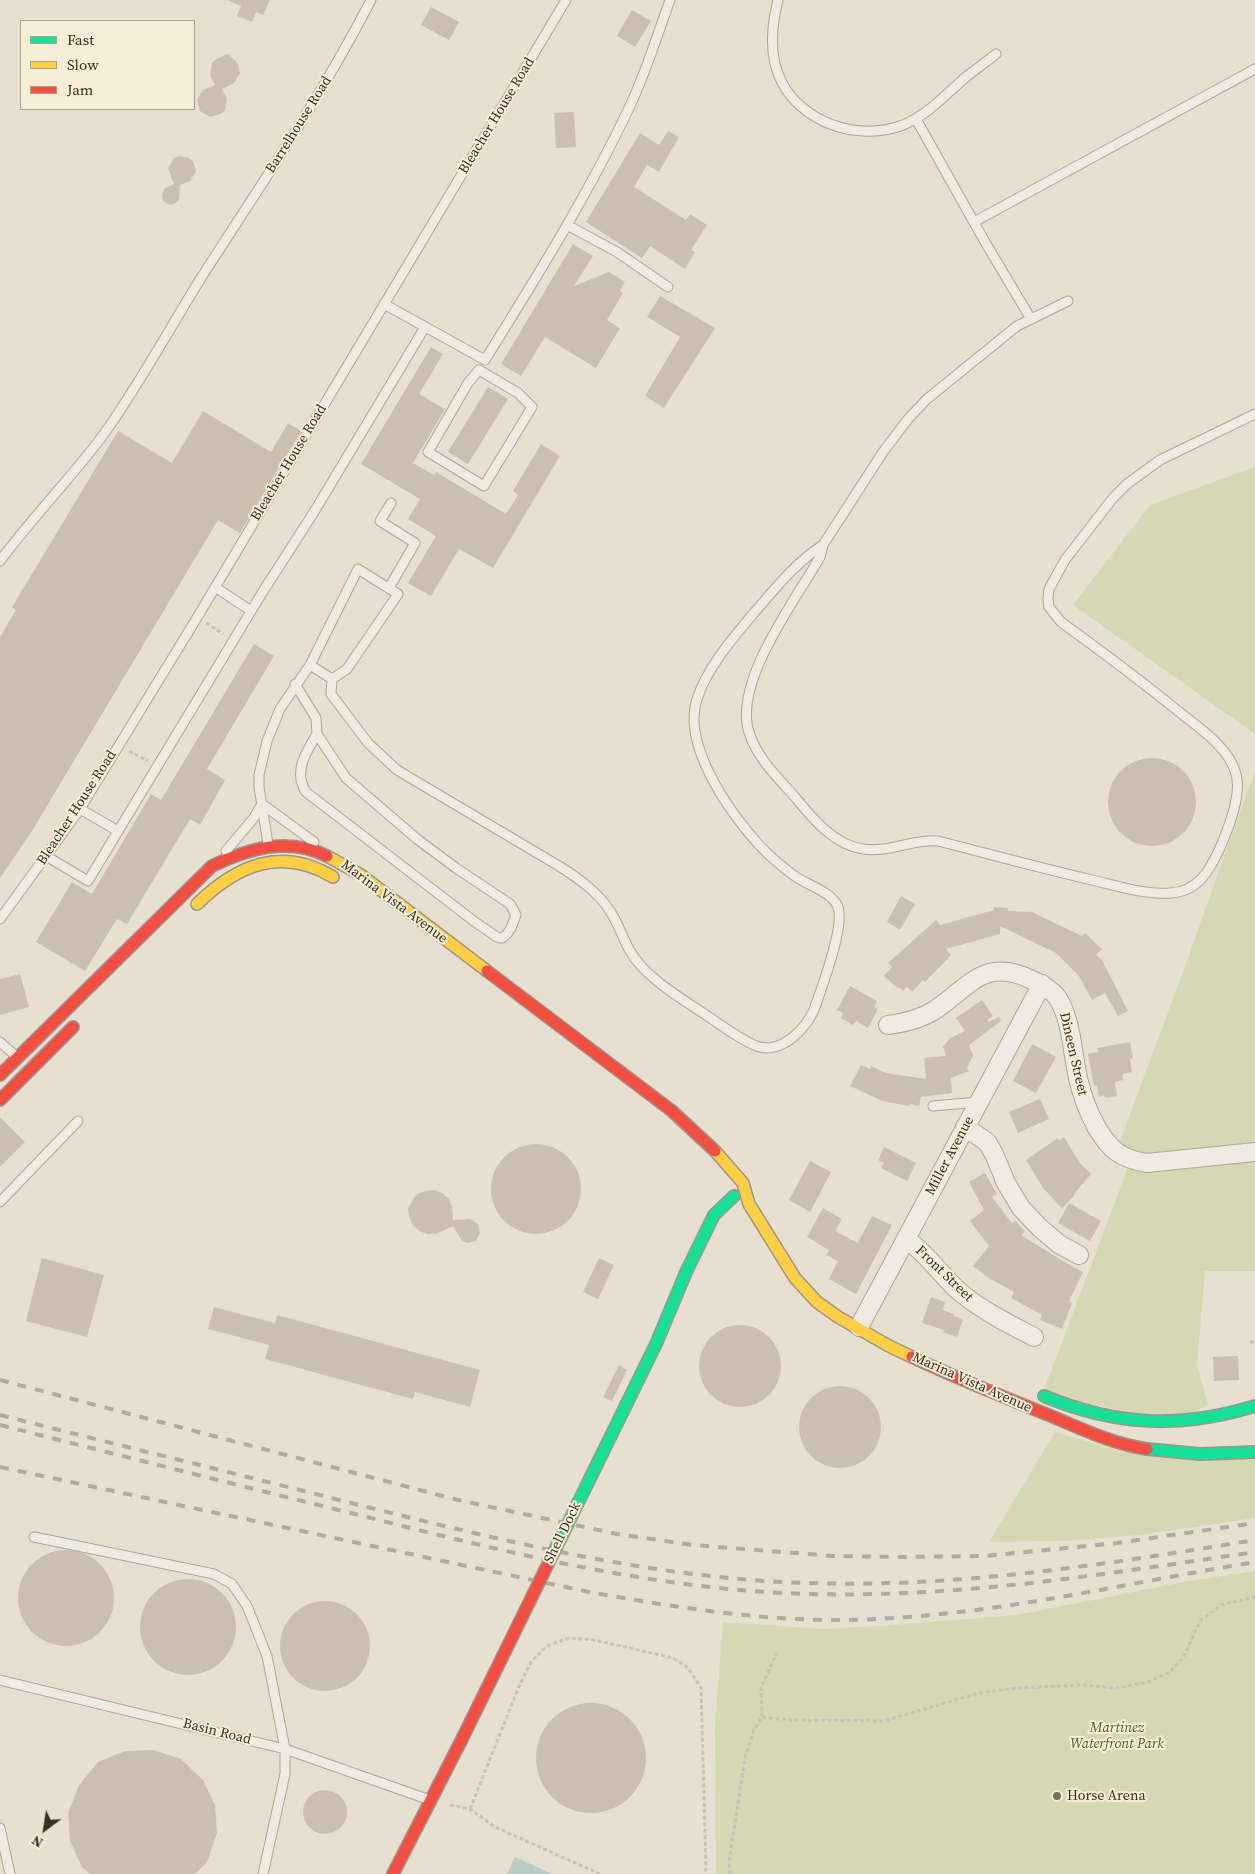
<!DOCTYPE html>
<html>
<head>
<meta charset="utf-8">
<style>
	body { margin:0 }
	#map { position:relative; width:1255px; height:1874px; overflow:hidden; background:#e7e0d1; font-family:"Source Serif 4",serif }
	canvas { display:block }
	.legend { position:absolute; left:20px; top:20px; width:175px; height:90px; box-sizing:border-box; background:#f7eed8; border:1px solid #ada18e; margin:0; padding:6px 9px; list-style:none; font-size:15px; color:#3d2e20 }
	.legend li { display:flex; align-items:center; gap:10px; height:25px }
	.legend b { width:25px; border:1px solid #ada18e }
	.north { position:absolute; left:20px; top:1804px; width:50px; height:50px; -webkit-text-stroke:4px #f7eed8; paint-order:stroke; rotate:211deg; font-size:14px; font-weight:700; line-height:20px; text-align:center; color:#3d2e20 }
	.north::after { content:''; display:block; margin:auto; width:18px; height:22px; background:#3d2e20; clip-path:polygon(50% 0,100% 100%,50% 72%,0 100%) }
</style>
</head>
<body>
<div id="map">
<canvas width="1255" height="1874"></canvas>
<ul class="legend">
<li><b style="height:6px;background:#16e098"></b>Fast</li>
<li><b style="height:6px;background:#ffcf43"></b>Slow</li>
<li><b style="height:6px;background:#f24e42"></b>Jam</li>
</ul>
<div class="north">N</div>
</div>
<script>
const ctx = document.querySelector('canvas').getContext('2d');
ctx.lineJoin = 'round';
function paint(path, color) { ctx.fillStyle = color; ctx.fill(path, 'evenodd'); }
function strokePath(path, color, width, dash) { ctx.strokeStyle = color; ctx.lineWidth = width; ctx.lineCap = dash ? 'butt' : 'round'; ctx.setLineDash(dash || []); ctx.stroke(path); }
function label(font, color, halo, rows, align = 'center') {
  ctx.font = font + ' "Source Serif 4",serif'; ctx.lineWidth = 4; ctx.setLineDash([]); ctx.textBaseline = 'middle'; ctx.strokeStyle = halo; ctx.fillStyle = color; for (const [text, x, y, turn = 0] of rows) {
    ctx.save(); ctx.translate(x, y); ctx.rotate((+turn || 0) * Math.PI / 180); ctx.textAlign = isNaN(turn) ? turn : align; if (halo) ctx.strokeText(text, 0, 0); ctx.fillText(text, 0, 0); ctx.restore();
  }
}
paint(new Path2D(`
	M1255,467V734L1073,605L1150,505Z
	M1255,770V1149L1132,1156L1119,1144L1183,972Z
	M1255,1159V1271H1205L1197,1365L1208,1404L1178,1421L1042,1395L1129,1165Z
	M1055,1432L1122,1452L1255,1459V1518L1139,1535L1064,1541L989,1542Z
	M1255,1571V1874H716L715,1725L723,1622L825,1629L893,1625L1017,1615L1189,1581Z`), '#d6d7b3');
paint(new Path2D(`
	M515,1857L552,1874H507Z`), '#bcccc2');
paint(new Path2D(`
	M227,0H270L263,15L256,12L252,22L237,16L241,6Z
	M431,7L459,22L449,40L421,25Z
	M632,10L651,21L635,47L617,36Z
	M228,54L237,62L240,73L234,83L222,89L227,98L225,110L221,114L210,117L200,111L197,100L203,90L215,85L210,75L212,63L216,59Z
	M574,112L576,147L556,148L554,113Z
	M668,131L679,137L659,172L647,165L634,187L686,220L690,214L707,225L691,250L695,252L685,269L650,246L642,258L586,222L640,133L659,145Z
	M179,156L189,158L193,161L196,171L190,181L180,185L179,200L176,203L170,205L163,201L162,194L165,188L174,184L168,168L174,158Z
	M573,244L593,256L574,286L609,272L625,282L620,291L623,293L607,320L620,328L596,368L545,337L521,376L501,364Z
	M660,296L715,328L664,408L645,396L680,337L647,317Z
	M431,347L443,354L419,394L445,409L413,463L434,475L436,472L506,514L518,495L513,491L541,444L560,456L493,568L459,549L431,596L408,583L436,536L408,519L420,499L361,464Z
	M488,387L508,399L468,464L448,452Z
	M203,411L271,452L288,423L301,431L240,533L218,520L32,831L0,878V637L16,610L12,607L118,431L172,463Z
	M254,644L274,656L207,769L225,780L200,825L190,819L127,924L117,919L85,971L36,942L72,882L92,894L151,794L161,800Z
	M1108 802a44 44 0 1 1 88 0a44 44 0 1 1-88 0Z
	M901,896L915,904L900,930L887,922Z
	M994,907L1008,908V911L1032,912L1082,936L1085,933L1102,949L1096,955L1102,960L1128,1011L1118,1016L1105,993L1092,1000L1079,976L1056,953L1000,926V934L946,949L951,955L925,982L923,980L912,992L907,987L903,991L898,987L897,988L884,976L892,967L888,963L936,920L940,925L994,910Z
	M20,974L29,1007L0,1015V979Z
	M850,986L877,1001L874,1007L878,1009L868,1028L856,1021L853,1025L841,1018L843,1013L837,1010Z
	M982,1000L993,1016L987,1020L989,1022L999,1017L1001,1021L969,1045L973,1056L967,1068L969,1071L951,1078L952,1093L921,1097L919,1106L909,1104V1106L882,1101L850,1086L861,1065L870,1069L871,1066L886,1073L926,1079L924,1058L946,1056L943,1047L950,1038L965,1031L956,1018Z
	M1130,1042L1133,1058L1130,1059L1132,1072L1122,1074L1123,1080L1115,1082L1117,1096L1105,1098L1104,1095L1099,1097L1097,1085L1094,1086L1088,1054L1098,1052L1097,1048Z
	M1032,1044L1056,1057L1036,1093L1013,1081Z
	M1040,1099L1049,1119L1018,1133L1009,1112Z
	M0,1117L25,1142L0,1167Z
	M1064,1137L1079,1162L1091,1174L1074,1194L1075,1195L1062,1208L1043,1188L1026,1160L1058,1138L1059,1141Z
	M491 1189a45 45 0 1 1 90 0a45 45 0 1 1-90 0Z
	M884,1147L916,1163L907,1181L881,1168L884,1163L878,1160Z
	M810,1161L831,1172L810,1212L789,1200Z
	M985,1173L997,1194L992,1197L1012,1223L1016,1221L1025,1232L1021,1235L1066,1263L1083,1272L1069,1301L1072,1303L1062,1329L1040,1320L1042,1315L1011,1298L1014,1292L987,1277L973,1266L989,1246L970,1221L984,1210L969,1182Z
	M434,1190L442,1193L449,1199L452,1207L453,1220L470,1219L478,1224L480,1233L476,1241L467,1243L462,1241L453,1226L436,1234H427L419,1231L413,1225L409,1217L408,1209L412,1201L417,1194L425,1191Z
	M1069,1203L1101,1221L1090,1241L1058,1223Z
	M823,1208L842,1219L835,1231L858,1243L872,1216L892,1225L856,1294L829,1279L838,1261L826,1255L829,1250L807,1237Z
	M42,1258L104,1275L87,1337L26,1321Z
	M599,1258L614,1265L598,1299L583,1292Z
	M931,1297L945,1302L943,1310L954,1314L953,1316L963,1319L957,1337L943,1332L944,1330L922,1323Z
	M214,1307L275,1323L277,1315L480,1370L470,1407L415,1392L413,1399L265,1359L269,1345L208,1329Z
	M699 1366a41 41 0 1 1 82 0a41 41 0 1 1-82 0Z
	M1238,1356L1239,1380L1214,1381L1213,1357Z
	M619,1365L627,1370L612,1401L603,1397Z
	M799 1427a41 41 0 1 1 82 0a41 41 0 1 1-82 0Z
	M18 1598a48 48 0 1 1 96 0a48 48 0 1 1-96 0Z
	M140 1627a48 48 0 1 1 96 0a48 48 0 1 1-96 0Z
	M280 1646a45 45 0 1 1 90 0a45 45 0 1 1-90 0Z
	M536 1758a55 55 0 1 1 110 0a55 55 0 1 1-110 0Z
	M153,1750L181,1759L203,1780L215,1805L217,1833L207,1862L195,1874H90L82,1867L70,1841L68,1813L79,1785L98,1762L125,1751Z
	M303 1812a22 22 0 1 1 44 0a22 22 0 1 1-44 0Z`), '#cbbfb2');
const lane = new Path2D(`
	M778,0C773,20 770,43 775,64C788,118 853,144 903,125C928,115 946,94 966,77C976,69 986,62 996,54
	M916,119L985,242L1031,319
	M974,222L1255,69
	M567,225L617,252L668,287
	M1068,301L1017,326L927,399L908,419L883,452L823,545L820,557C795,601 736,678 748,729C755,756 777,777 795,797C812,818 834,845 863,849C889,853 912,839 938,841C989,854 1040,868 1092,880C1117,886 1145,895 1170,893C1198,892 1210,870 1220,848C1228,829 1242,795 1236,774C1229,747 1199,728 1178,711C1140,680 1101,651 1061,622L1049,607L1048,599L1049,589L1065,560L1113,498L1127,484L1160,460L1255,414
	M384,304L485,360C536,278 588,195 630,106C646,72 657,36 670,0
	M479,370L518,393L532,407L484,486L428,452L468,383Z
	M0,561C32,518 69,480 101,438C138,387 168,331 201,278C260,186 321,97 371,0
	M215,587L251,611
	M389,588L415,543L380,521L391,503
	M310,665L332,679
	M332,679L331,694L368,743L397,770L559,866C578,878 598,892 610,911C623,931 624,948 642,967C661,987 687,1002 709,1017C724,1027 738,1038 754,1045C758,1047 765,1048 769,1048C789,1046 806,1027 814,1010C821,989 845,927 838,907C832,892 808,885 796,877C786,870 778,863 769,855C736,823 681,748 697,699C707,668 732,639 753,614C774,590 795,563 823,545
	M295,684L316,718L317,734L346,778L417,839L456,868L510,904L516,915L511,928L507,934L502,938L497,937L475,922L306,792C293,772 306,752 317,734
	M80,809L118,831
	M268,844L259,787V775L267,741L280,709L310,665L358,569L398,594L347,669L332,679
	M226,851L253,819L262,804L314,842
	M46,856L88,881L262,593L314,512L425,327
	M0,919L80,809L195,621L566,0
	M0,1042L17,1057
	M933,1106L978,1102
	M0,1202L78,1121
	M34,1537L214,1574L232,1584L247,1606L267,1656L285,1749V1774L263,1874
	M0,1680L285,1749L430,1800
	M0,1828L10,1874`);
const street = new Path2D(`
	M888,1025C904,1023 921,1019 935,1010C969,987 985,956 1032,980C1041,984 1051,989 1057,997C1072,1020 1072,1052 1078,1078C1082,1096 1088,1112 1097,1128C1110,1150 1121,1159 1147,1163L1255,1152
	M965,1127L987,1142L994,1154L1006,1183L1021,1208L1040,1228L1059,1244L1079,1255
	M906,1239C928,1254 941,1276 961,1293C983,1311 1009,1324 1034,1337
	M859,1327L1042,984`);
const fast = new Path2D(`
	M656,1344L687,1270L714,1215L734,1196
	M1044,1396C1116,1426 1181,1429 1255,1406
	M1147,1449L1200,1454L1255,1452`);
const slow = new Path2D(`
	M327,856L361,875L487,971
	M197,904C237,865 281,846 333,877
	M715,1151L743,1183L749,1204L795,1278L817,1302L838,1317L889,1346L912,1357`);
const jam = new Path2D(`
	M487,971L672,1111L715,1151
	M0,1075L212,866C249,848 288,837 327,856
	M0,1100L73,1027
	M912,1357C956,1378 1001,1396 1046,1414C1078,1427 1111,1444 1147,1449
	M393,1874L462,1739`);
strokePath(lane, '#ada599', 11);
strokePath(street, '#ada599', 20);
strokePath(fast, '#9c958a', 14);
strokePath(slow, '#9c958a', 14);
strokePath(jam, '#9c958a', 14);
strokePath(new Path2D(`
	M206,623L223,634
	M129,751L148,761
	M1250,1342H1255
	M762,1717L761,1688L777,1653
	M450,1805L470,1809L495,1827L600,1874
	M470,1809L520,1684L531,1662L547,1646L569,1638L594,1640L673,1658L688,1668L701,1688L706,1869L704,1874
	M730,1874L729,1862L745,1757L754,1730L762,1717L790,1720L884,1721L979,1693L1017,1688L1083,1685L1116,1688L1148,1682L1170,1672L1184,1656L1201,1620L1221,1605L1255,1597`), '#c8c2b9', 3, [4, 2.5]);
strokePath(lane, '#efebe3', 9);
strokePath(street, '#efebe3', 18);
strokePath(fast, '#16e098', 11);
strokePath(slow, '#ffcf43', 11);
strokePath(jam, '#f24e42', 11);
strokePath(new Path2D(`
	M0,1380L458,1500L617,1534L693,1545L833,1556L899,1557L985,1556L1117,1543L1255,1523
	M0,1415C122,1446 245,1476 367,1507C512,1543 659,1579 809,1583C959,1588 1107,1564 1255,1540
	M0,1425C122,1456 245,1487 367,1517C512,1554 659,1590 809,1594C961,1598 1105,1574 1255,1552
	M0,1467L589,1592C668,1606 748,1619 829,1620C972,1621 1114,1585 1255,1562`), '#afaaa2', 4, [9, 9]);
const fastBridge = new Path2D(`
	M548,1564L656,1344`);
const jamBridge = new Path2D(`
	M462,1739L548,1564`);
strokePath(fastBridge, '#9c958a', 14, []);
strokePath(jamBridge, '#9c958a', 14, []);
strokePath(fastBridge, '#16e098', 11);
strokePath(jamBridge, '#f24e42', 11);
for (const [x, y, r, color] of [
	[1057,1796,5,"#786c5e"]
]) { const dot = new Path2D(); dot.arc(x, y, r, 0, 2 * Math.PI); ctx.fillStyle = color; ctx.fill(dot); strokePath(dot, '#f7eed8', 2); }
label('14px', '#3d2e20', '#f7eed8', [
	["Bleacher House Road",497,116,-59],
	["Barrelhouse Road",299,125,-58],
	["Bleacher House Road",289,463,-59],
	["Bleacher House Road",77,808,-57],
	["Marina Vista Avenue",394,902,37],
	["Dineen Street",1073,1054,77],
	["Miller Avenue",950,1156,-62],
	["Front Street",944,1274,44],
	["Marina Vista Avenue",972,1383,24],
	["Shell Dock",563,1533,-64],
	["Basin Road",217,1732,14]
]);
label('italic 14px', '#4d5a26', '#f7eed8', [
	["Martinez",1117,1728],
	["Waterfront Park",1117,1744]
]);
label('14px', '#3d2e20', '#f7eed8', [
	["Horse Arena",1067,1796]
], 'left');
</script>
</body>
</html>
